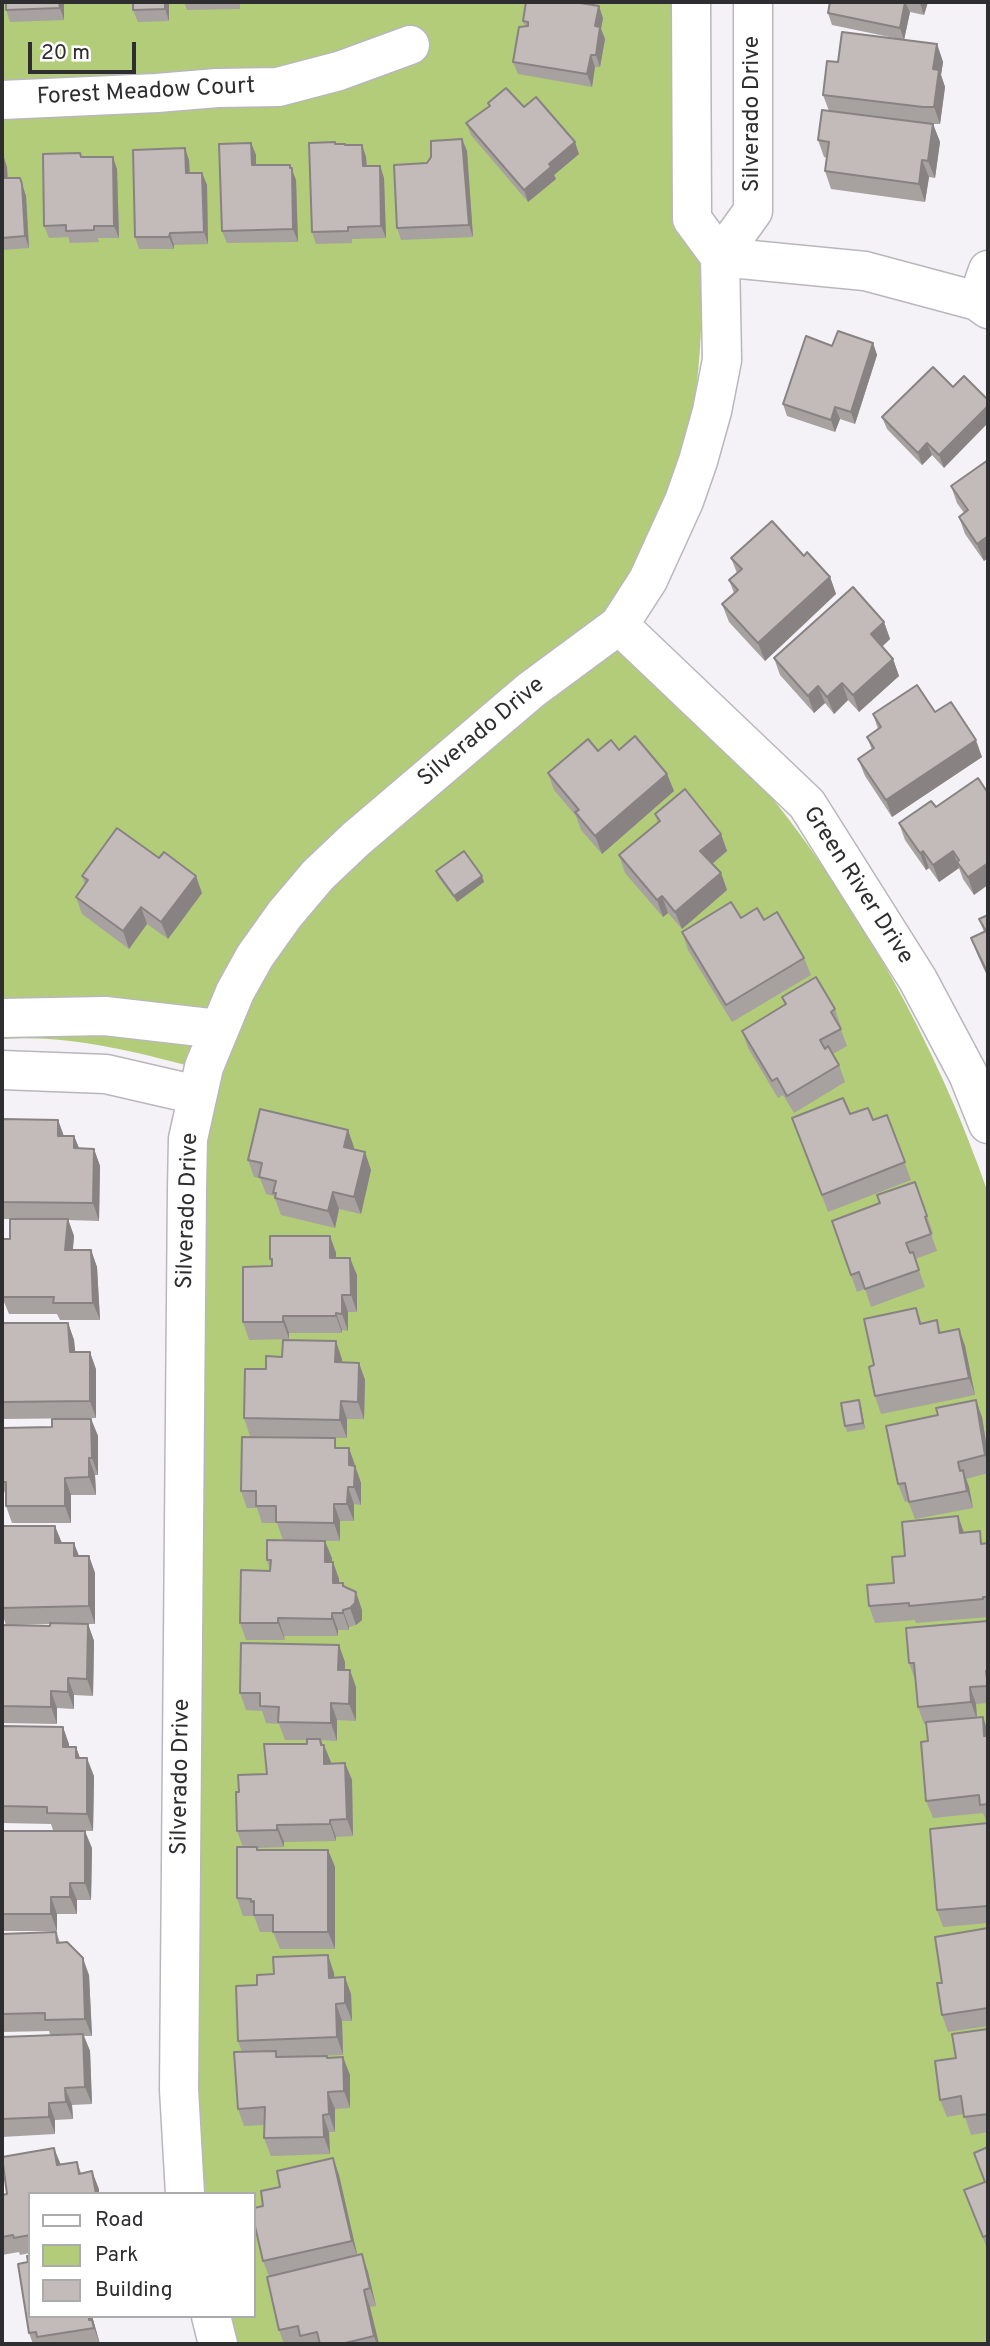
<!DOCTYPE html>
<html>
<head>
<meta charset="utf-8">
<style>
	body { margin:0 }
	#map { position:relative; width:990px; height:2346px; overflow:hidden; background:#f4f1f7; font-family:Overpass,sans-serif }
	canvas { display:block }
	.frame { position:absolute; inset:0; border:4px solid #2e2d2f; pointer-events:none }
	.legend { position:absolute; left:28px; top:2192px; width:228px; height:126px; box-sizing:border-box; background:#fff; border:2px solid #ababac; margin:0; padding:9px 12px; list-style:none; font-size:21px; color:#2e2d2f }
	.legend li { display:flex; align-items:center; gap:14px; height:35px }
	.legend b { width:35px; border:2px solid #ababac }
	.scale { position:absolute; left:28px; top:42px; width:108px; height:32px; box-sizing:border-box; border:4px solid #2e2d2f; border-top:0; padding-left:9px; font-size:21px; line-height:24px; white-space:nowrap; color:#2e2d2f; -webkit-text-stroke:5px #fff; paint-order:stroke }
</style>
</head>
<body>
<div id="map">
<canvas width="990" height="2346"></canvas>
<div class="frame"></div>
<ul class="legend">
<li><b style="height:9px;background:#fff"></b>Road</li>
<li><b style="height:19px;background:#b2cc79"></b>Park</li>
<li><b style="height:19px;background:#c2bbb9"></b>Building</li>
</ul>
<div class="scale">20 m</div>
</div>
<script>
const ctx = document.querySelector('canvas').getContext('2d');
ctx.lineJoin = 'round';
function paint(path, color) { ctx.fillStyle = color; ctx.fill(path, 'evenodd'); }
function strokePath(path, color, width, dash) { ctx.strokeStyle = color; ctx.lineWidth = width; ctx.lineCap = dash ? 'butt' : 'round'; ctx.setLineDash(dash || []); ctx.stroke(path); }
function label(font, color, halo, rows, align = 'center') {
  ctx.font = font + ' Overpass,sans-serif'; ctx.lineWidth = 6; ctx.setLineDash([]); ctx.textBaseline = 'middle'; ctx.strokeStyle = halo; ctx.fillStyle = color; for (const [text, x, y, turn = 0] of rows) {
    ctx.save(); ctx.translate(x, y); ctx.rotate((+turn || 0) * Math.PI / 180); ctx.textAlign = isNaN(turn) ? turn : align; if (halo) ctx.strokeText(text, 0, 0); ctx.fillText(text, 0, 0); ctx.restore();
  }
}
paint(new Path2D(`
	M2,2H702C702,78 702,154 702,230C702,302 704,375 685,446C669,508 637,563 601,616C634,651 668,685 701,720C718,738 737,755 752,773C854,895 937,1044 988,1193V2344H203L197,2316H254V2194H174L161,2065L171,1174L192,1067C130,1050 66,1035 2,1039Z`), '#b2cc79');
const minor = new Path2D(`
	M2,100L157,93L217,88L278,87L339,71L410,45
	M720,257L865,271L977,301L988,309
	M720,257L753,211V2
	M977,301L988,270
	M619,625L807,804L918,980L968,1074L988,1124
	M2,1018L105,1016L218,1029
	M2,1070L106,1074L197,1095
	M185,2194L179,2089L187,1190L188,1139L204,1067L235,992L255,956L285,914L318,875L356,839L531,690L619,625L648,580L684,501L698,461L712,411L722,360L720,257L692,219L691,2
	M211,2316L218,2344`);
strokePath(minor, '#b9b7bd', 41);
strokePath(minor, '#fff', 38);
paint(new Path2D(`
	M6,2H64V20L10,22L6,10Z
	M169,2V21L138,22L133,10Z
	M184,2H240V9L187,10Z
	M830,2H928L924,15L910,12L904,40L832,25L828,13Z
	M603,18L601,29L605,39L600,67H595L592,87L518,74L513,62L525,26L523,21Z
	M937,44L943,62L941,75L945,87L940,124H933L940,142L935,178L929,177L925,202L831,189L825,171L827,158L824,157L818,140L829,111L823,95L838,62Z
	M488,103L524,107L579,154L554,175L556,179L528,202L471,135L466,123L489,106Z
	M462,139L467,151L473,237L401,240L397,228L427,163Z
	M251,143L256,155V165H290L296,180L298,242L227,243L222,231Z
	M336,144L346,145H362L366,157L367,166H380L384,178L386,238L352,239V243L316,244L312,232Z
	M2,155H3L7,167L8,178H20L26,196L29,248L2,250Z
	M81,157L117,169L119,238H98L99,242L70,243L68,237L49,238L44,226Z
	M189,160L190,173H202L207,185L208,244L174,245V249H139L135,237Z
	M873,343L877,355L855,424L840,419L835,432L787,416L783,404L832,346Z
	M953,387L944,468L932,455L922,465L887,429L882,417Z
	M988,460L984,561L965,534L959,517L964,513L957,503L951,486Z
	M804,556L830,577L836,594L765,661L729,622L722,604L734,593L729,580L737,573L731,558Z
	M884,622L890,639L882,647L893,659L899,676L859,712L848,700L834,714L825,703L814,713L780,675L774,658Z
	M935,712L982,757L892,817L865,776L858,759L872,750L867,737L878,729L873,714Z
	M619,750L667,774L674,791L602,854L581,830L576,816L554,790L548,773L598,751Z
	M978,778L974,895L963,879L959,868L939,882L929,868L926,870L905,840L899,823L936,807Z
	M655,814L721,834L727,851L712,864L721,873L727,890L682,929L668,913L663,917L625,873L619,855L658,823Z
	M436,871L484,882L457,902L438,877Z
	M82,876L202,893L168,939L147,924L129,949L82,914L76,897L85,885Z
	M988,915V978L978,956L971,938L984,932L979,919Z
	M741,918L764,920L804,958L811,975L732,1022L688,950L682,932Z
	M782,997L835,1009L841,1027H840L847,1046L833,1054L839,1065L845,1082L794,1113L783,1095L778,1098L748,1048L742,1031L785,1005Z
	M850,1114L873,1120L887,1115L911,1180L828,1212L792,1118Z
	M2,1119L58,1120L64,1136H74L79,1148L94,1149L100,1166L99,1221L68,1220L74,1236L73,1250H91L97,1267L100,1320H60L57,1314H9L2,1297L20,1219H2Z
	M354,1147L353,1150L371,1170L361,1214L339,1209L335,1228L281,1215L274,1196L266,1194L260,1178L254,1177L248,1160Z
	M915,1182L933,1233L931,1234L937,1251L915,1259L925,1287L871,1307L865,1289L857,1292L832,1221L880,1203Z
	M330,1236L336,1253V1258L357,1275V1312H348V1331L342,1330V1333H289V1339L249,1340L243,1322L272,1266L270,1259Z
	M916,1308L922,1324L937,1320L941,1333L959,1329L965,1346L975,1395L881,1414L875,1396L874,1365Z
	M2,1323H68L74,1340L75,1352L96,1369V1418L2,1419Z
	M342,1359V1363H359L365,1380L364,1419H347V1438L250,1436L244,1418L266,1369Z
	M861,1406L865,1429L847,1432L845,1426Z
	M982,1417L988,1455V1473L966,1479L969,1487L973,1508L915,1519L908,1501L905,1502L898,1484Z
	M91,1419L98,1436V1475H95L96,1495H71V1523H12L6,1506V1496L2,1485V1428L52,1427Z
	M338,1448H349L361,1483V1505L354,1504V1521H340V1541L283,1540L277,1523H262L257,1508H247L241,1491Z
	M958,1516L964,1533L984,1544L988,1543V1617L916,1623L915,1620L875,1623L869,1606L894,1583L905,1556Z
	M62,1543L79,1556H89L95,1573V1624H85H88L94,1641L93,1696L74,1695V1709L57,1708V1724L2,1723V1625H6L2,1613V1608ZM50,1624V1626L14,1625Z
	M332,1558V1562H333L339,1579V1583H343L362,1610V1620L356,1625L349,1627V1630H338V1636H284L285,1640H246L240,1623L270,1571L267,1560Z
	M988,1621V1703L976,1704L977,1717L988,1732V1822L987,1823L983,1813L933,1818L926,1801L928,1741L926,1724H924L918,1707L915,1680L909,1663Z
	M345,1662V1670L356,1687V1721L337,1720V1741L321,1740L323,1745H324L331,1764L345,1763L352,1780L353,1836L336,1837V1841L284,1842V1847L257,1848L258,1850H328L335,1867V1949H280L273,1932H260L254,1916H243L237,1898L243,1847L237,1831L239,1792L267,1774L307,1744V1740H285L279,1724L266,1723L262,1711L246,1710L240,1693Z
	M63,1727L69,1747H76L80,1758L94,1776L93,1831L53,1830L51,1824L2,1823V1747Z
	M988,1823V1923L943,1927L937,1910Z
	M92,1848L91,1900H77V1914H57V1931H3L2,1927V1914Z
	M988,1928V2026L948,2032L942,2015V1983Z
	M56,1932L60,1942L89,1975L92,2036H84L90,2051L92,2104L72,2105L73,2119L55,2120V2134L2,2137V2037L50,2035L49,2031L2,2032V1934Z
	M334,1973V1977L351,1994L352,2021H342L343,2055L281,2057H343L350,2075V2108L335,2109V2132H329L330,2154L271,2156L264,2138L265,2125L244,2126L238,2109L242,2052L238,2041L257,1985Z
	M988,2029V2132L971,2135L964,2114L947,2117L940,2100L956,2058Z
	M988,2147V2251L964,2190L984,2182Z
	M333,2158L339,2175L357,2255L362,2254L368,2272L376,2306L370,2307L379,2344H303V2343L284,2344L279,2330L269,2276L263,2261L280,2187Z
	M77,2162L81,2173L92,2171L99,2194H30V2253L20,2255L19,2252L2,2255V2195L7,2194L60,2165Z
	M28,2262L92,2316L100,2344H33L29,2333Z`), '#a7a19f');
paint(new Path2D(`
	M59,2H64V20L60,8Z
	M165,2H169V21L165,9Z
	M905,2L910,12L904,40L900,28Z
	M920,2H928L924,15L920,3Z
	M599,6L603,18L601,29L605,39L600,67L596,55L595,26Z
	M937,44L943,62L941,75L945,87L940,124L934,107L933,69Z
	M591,55L595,67L592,87L587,74Z
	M933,124L940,142L935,178L928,161Z
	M462,139L467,151L473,237L469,225Z
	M575,142L579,154L554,175L556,179L528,202L524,190L549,164Z
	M251,143L256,155V178L252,165Z
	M362,145L366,157L367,178L363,166Z
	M185,148L189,160L190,185L186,173Z
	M3,155L7,167L8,190L4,178Z
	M113,157L117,169L119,238L114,226Z
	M922,160L929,177L925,202L919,184Z
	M290,165L296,180L298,242L293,229Z
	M380,166L384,178L386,238L381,226Z
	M202,173L207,185L208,244L204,232Z
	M22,184L26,196L29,248L25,236Z
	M170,233L174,245V249L169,237Z
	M873,343L877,355L855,424L851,412Z
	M988,406V423L944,468L939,455Z
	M835,407L840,419L835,432L831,420Z
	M927,443L932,455L922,465L918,453Z
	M988,536V558L984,561L977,544Z
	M830,577L836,594L765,661L758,643Z
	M884,622L890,639L877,651L871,634Z
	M893,659L899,676L859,712L853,695Z
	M842,683L848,700L834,714L827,697Z
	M818,686L825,703L814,713L808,696Z
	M976,740L982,757L892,817L886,800Z
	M667,774L674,791L602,854L595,836Z
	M721,834L727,851L706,869L700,851Z
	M923,851L929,868L926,870L920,853Z
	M953,851L959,868L939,882L933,865Z
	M988,863V885L974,895L968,877Z
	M721,873L727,890L682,929L675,912Z
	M196,876L202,893L168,939L161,922Z
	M482,876L484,882L457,902L454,896Z
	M662,896L668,913L663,917L657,900Z
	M141,907L147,924L129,949L123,931Z
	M58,1120L64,1137L58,1136Z
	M348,1130L354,1147L350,1164L344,1147Z
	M74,1136L81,1153L74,1148Z
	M94,1149L100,1166L99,1221L93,1203Z
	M365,1152L371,1170L361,1214L354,1197Z
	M333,1192L339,1209L335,1228L328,1211Z
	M68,1219L74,1236L71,1267L65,1250Z
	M330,1236L336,1253V1275L330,1258Z
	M91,1250L97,1267L100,1320L93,1303Z
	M350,1258L357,1275V1312L351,1295Z
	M342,1295L348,1312V1331L342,1314Z
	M336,1313L342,1330V1333L336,1316Z
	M283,1316L289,1333V1339L283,1322Z
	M68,1323L74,1340L77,1369L70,1352Z
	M959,1329L965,1346L975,1395L969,1378Z
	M336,1341L342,1359V1380L335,1362Z
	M90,1352L96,1369V1418L90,1401Z
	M359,1363L365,1380L364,1419L358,1402Z
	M859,1400L861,1406L865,1429L863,1423Z
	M976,1400L982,1417L988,1455V1464L985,1455Z
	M341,1401L347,1419V1438L340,1420Z
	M91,1419L98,1436V1475L92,1458Z
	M349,1448L361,1483V1505L354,1487L349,1465Z
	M89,1458L95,1475L96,1495L89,1477Z
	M963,1470L969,1487L973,1508L967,1491Z
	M65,1478L71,1495V1523L65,1506Z
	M348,1487L354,1504V1521L347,1504Z
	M334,1504L340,1521V1541L334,1523Z
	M958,1516L964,1533H960Z
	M55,1526L62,1543H55Z
	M325,1541L332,1558L331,1579L325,1562Z
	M74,1543L81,1561L74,1556Z
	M89,1556L95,1573V1624L89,1606Z
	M333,1562L339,1579V1600L333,1583Z
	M356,1592L362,1610V1620L356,1625L350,1608Z
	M343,1610L349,1627V1630L343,1613Z
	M332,1613L338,1630V1636L332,1619Z
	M278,1618L284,1636L285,1640L278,1623Z
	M88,1624L94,1641L93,1696L87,1679Z
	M339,1645L345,1662V1687L338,1670Z
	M350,1670L356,1687V1721L349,1704Z
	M68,1678L74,1695V1709L68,1692Z
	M970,1687L976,1704L977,1720L971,1702Z
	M51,1691L57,1708V1724L51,1707Z
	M331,1703L337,1720V1741L331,1723Z
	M983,1717L988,1732V1746L984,1736Z
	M63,1727L69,1744V1764L63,1747Z
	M320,1739L324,1749V1745L331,1762V1781L324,1764Z
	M76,1747L82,1764L76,1758Z
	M87,1758L94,1776L93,1831L87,1814Z
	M345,1763L352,1780L353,1836L347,1819Z
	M330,1820L336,1837V1841L330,1824Z
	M277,1825L284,1842V1847L277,1830Z
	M85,1831L92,1848L91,1900L85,1883Z
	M328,1850L335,1867V1949L328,1932Z
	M70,1883L77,1900V1914L70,1897Z
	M51,1897L57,1914V1931L51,1914Z
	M328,1955L334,1973L335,1995L329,1978Z
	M83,1958L89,1975L92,2036L85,2019Z
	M345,1977L351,1994L352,2021L345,2003Z
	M336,2004L342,2021L343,2055L337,2037Z
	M83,2034L90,2051L92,2104L85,2087Z
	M343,2057L350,2075V2108L344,2091Z
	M65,2088L72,2105L73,2119L66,2102Z
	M328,2092L335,2109V2132L329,2114Z
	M49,2103L55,2120V2134L49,2117Z
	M323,2115L329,2132L330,2154L324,2137Z
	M54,2148L61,2165H57Z
	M333,2158L339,2175L358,2258L352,2241Z
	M92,2171L99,2189V2194H96Z
	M362,2254L368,2272L376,2306L370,2288Z
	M364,2290L370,2307L379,2344H377L374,2336Z
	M89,2316H92L100,2344L94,2328H92Z`), '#888382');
const building = new Path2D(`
	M6,2H59L60,8L6,10Z
	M133,2H165V9L133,10Z
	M526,2H574L599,6L595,26L600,27L596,55H591L587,74L513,62L519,27L528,26V22L523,21Z
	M830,2H905L900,28L828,13Z
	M842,32L937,44L933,69L939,70L934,107H923L823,95L827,61L838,62Z
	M506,88L524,107L536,97L575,142L549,164L551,167L524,190L466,123L487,108L490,106L488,103Z
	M822,110L933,124L928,161L922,160L919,184L825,171L829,142L818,140Z
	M462,139L469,225L397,228L394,165L427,163L431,157V141Z
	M335,142V144H345V145H362L363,166H380L381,226L348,227V231L312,232L309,143Z
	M251,143L252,165H290V168H292L293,229L222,231L219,144Z
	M185,148L186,173H202L204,232L170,233L169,237H135L133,150Z
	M80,153L81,157H113L114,226H94V230L66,231V225L44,226L43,154Z
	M2,155H3L4,178H20L22,184L25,236L2,238Z
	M838,331L873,343L851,412L835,407L831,420L783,404L806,336L832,346Z
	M933,367L953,387L964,376L988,400V406L939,455L927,443L918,453L882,417Z
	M988,460V536L977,544L959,517L968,510L951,486Z
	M772,521L804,556L807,552L830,577L758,643L722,604L738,590L729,580L742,569L731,558Z
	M853,587L884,622L871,634L893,659L853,695L842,683L827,697L818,686L808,696L774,658Z
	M917,685L935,712L951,702L976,740L886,800L858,759L874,748L867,737L881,727L873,714Z
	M635,736L667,774L595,836L575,812L579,810L548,773L588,739L598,751L611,740L619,750Z
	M978,778L988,793V863L968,877L957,862L959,860L953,851L933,865L923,851L920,853L899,823L931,801L936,807Z
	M685,789L721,834L700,851L721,873L675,912L662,896L657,900L619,855L660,821L655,814Z
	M117,828L159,858L164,852L196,876L161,922L141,907L123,931L76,897L88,880L82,876Z
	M464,851L482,876L454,896L436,871Z
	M731,902L741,918L757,908L764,920L777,912L804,958L726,1005L682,932Z
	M988,915V974L971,938L986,931L979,919Z
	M816,977L835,1009L831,1012L841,1029L820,1040L825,1049L828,1046L839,1065L787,1096L777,1078L772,1081L742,1031L786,1004L782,997Z
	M843,1098L850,1114L868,1108L873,1120L887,1115L905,1162L822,1195L792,1118Z
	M260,1109L348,1130L344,1147L365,1152L354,1197L333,1192L328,1211L275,1198L276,1193H273L276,1181L259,1177L262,1163L248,1160Z
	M2,1119L58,1120V1136H74V1148L94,1149L93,1203L2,1202Z
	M915,1182L927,1216L925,1217L931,1234L906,1243L910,1253L913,1252L919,1270L865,1289L859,1272L851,1275L832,1221L880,1203L877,1195Z
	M10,1219H68L65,1250H91L93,1303H53L54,1297H2V1239H10Z
	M270,1236H330V1258H350L351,1295H342V1314L336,1313V1316H283V1322H243V1267L272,1266V1259H270Z
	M916,1308L920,1324L937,1320L939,1333L959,1329L969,1378L875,1396L869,1367L874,1365L864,1319Z
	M2,1323H68L70,1352H90V1401L2,1402Z
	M283,1340L336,1341L335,1362L359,1363L358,1402L341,1401L340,1420L244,1418L245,1369H266V1356L282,1357Z
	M859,1400L863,1423L845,1426L841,1403Z
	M976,1400L985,1455L958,1462L960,1471L963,1470L967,1491L909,1502L905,1483L898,1484L886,1426L938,1415L936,1408Z
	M52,1419H91L92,1458H89V1477L65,1478V1506H6V1482H2V1428L52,1427Z
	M242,1437L335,1438V1448H349V1465L355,1466L354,1487H348L347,1504H334V1523L276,1522V1506H256V1491H241Z
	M958,1516L960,1533L980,1531L981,1544L988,1543V1597H983V1599L909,1606V1603L869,1606L867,1585L894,1583L892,1557L905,1556L902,1522Z
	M2,1526H55V1543H74V1556H89V1606L2,1608Z
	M267,1540L325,1541V1562H333V1583H343V1586L356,1592L355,1603L350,1608L343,1610V1613H332V1619L278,1618V1623H240L241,1570L270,1571L271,1560H267Z
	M988,1621V1671H986L988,1686L970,1687L971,1702L918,1707L914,1663H909L906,1628Z
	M50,1623L88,1624L87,1679L68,1678V1692L51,1691V1707L2,1706V1625L50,1626Z
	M241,1643L339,1645L338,1670H350L349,1704L331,1703V1723L278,1722L279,1707L260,1706V1693H240Z
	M983,1717L984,1736H988V1804L980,1805L979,1795L926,1801L921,1742L928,1741L926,1722Z
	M3,1726L63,1727V1747H76V1758H87V1814L47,1813V1807L2,1806V1747H3Z
	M307,1739H320L321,1745H324V1764L345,1763L347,1819L330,1820V1824L277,1825V1830L237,1831L236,1792H239L238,1775L267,1774L264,1744H307Z
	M988,1823V1906L937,1910L930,1829Z
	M2,1831H85V1883H70V1897H51V1914H2Z
	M237,1847H257V1850H328V1932H273V1915H254V1901L251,1902V1899L237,1898Z
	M988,1928V2008L942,2015L937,1983H942L935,1937Z
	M56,1932L57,1943L67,1942L83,1958L85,2019L45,2020V2013L2,2014V1934Z
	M328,1955L329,1978L345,1977V2003L336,2004L337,2037L238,2041L236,1986L257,1985V1975L274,1974L273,1957Z
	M988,2029V2114L964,2117L961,2096L940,2100L935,2061L956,2058L952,2034Z
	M83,2034L85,2087L65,2088L66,2102L49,2103V2117L2,2119V2037Z
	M276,2051V2057L327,2056V2058L343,2057L344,2091L328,2092L329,2114L323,2115L324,2137L264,2138L265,2107L238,2109L234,2052Z
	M988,2147V2235L983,2237L964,2190L985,2182L974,2153Z
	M54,2148L57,2165L77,2162L79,2174L92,2171L96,2194H30V2235L14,2238L13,2235L2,2237V2195L7,2194L2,2157Z
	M333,2158L352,2241L263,2261L254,2222V2208L263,2206L261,2191L280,2187L277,2171Z
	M362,2254L370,2288L364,2290L374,2336L341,2344H320L317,2332L300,2336L298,2326L279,2330L267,2277Z
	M27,2256H30V2316H89V2320H92L94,2328L37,2337L36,2332L29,2333L18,2264L28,2262Z`);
paint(building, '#c2bbb9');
strokePath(building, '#888382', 2);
label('23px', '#2e2d2f', '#fff', [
	["Forest Meadow Court",146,93,-3],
	["Silverado Drive",753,114,-90],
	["Silverado Drive",482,733,-40],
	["Green River Drive",857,886,57],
	["Silverado Drive",189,1211,-88],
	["Silverado Drive",182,1777,-89]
]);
</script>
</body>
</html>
